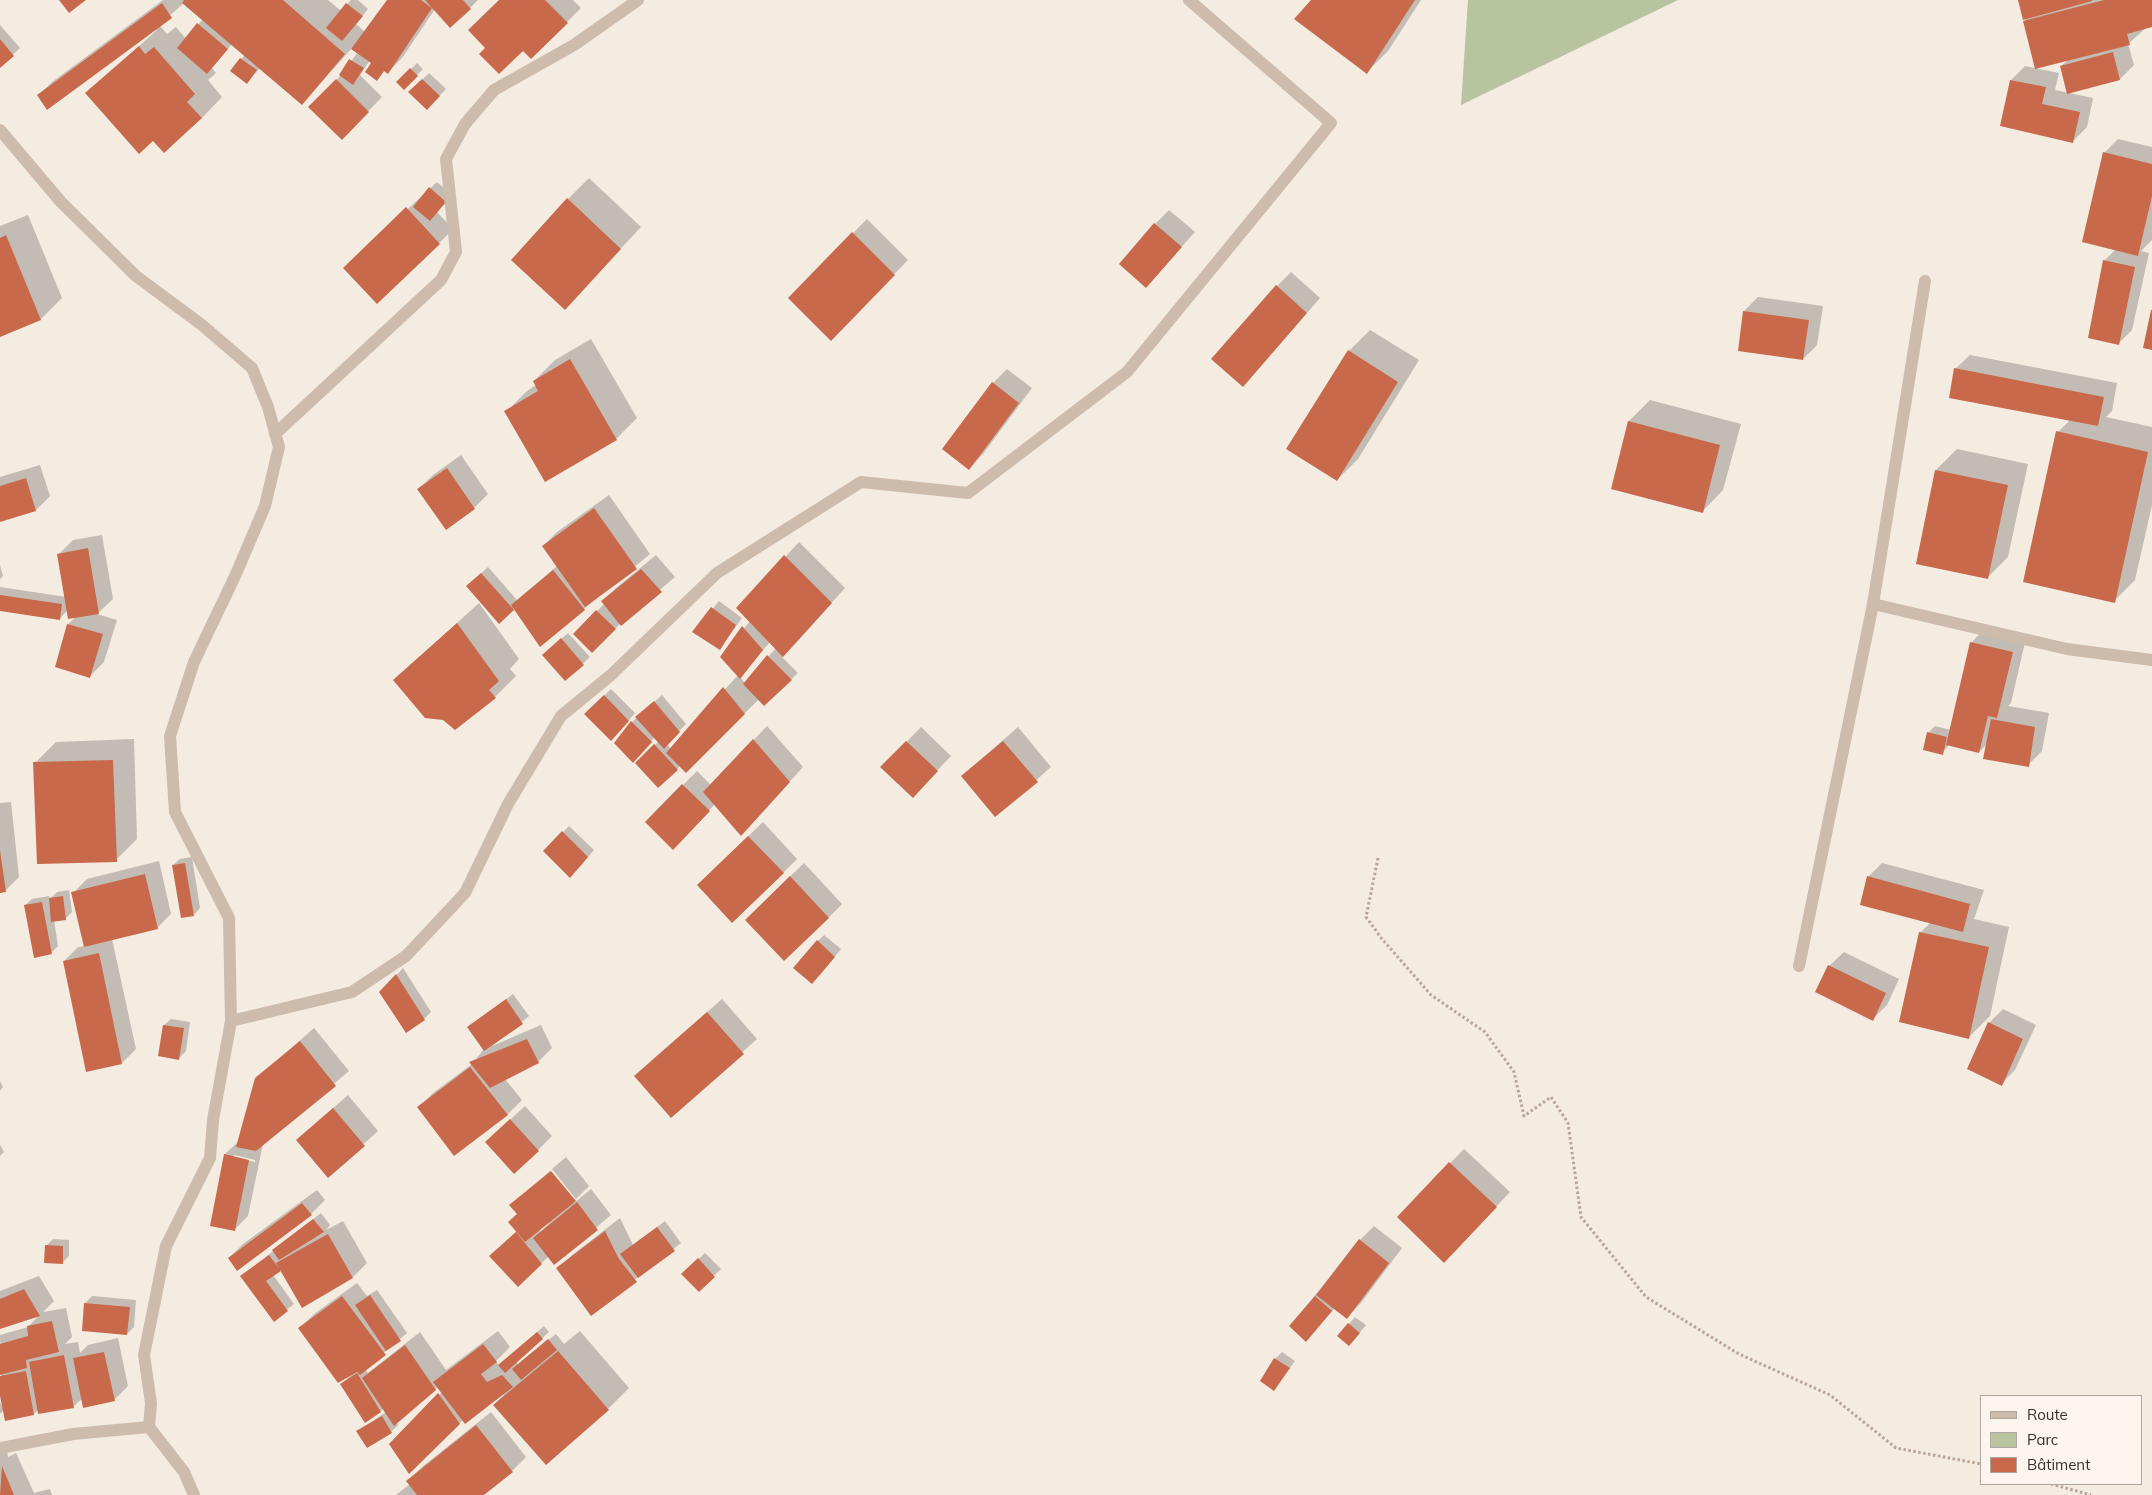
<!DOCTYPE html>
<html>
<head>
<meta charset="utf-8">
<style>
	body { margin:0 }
	#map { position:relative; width:2152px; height:1495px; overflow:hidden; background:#f4ebe1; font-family:Mulish,sans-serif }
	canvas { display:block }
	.legend { position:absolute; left:1980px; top:1395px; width:162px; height:90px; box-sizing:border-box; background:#fbf5ee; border:1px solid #aea6a0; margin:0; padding:6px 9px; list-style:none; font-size:15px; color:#3b302b }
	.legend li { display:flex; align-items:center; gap:10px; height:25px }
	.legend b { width:25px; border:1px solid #aea6a0 }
</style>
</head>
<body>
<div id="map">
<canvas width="2152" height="1495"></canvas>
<ul class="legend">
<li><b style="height:6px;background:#cdbbac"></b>Route</li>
<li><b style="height:14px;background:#b8c4a0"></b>Parc</li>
<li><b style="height:14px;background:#c8694b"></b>Bâtiment</li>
</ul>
</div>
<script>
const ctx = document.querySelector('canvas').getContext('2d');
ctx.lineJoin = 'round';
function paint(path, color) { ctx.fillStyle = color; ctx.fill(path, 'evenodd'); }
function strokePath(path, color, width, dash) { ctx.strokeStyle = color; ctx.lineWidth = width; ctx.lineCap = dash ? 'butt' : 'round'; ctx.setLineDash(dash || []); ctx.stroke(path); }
paint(new Path2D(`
	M1468,0H1678L1461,105Z`), '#b8c4a0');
paint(new Path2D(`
	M163,0H328L341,11L351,0H358L368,9L356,24L365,32L388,0H478L470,8L435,9L402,58L388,72L385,70L377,79L373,63L370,60L360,75L382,97L342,138L310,107L341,75L358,52L352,48L302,104L260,68L247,82L241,59L245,55L232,44L212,68L216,73L208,80L222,97L202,118L153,139L87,93L157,30L155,28L38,96L52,82ZM184,3L203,19L186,39L176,27L167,34L159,25Z
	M501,0H573L581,8L531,58L523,49L487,48Z
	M1313,0H1421L1388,51L1367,72Z
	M2020,0H2152V26L2147,27L2128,44L2134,65L2120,79L2061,66L2068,60L2024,22L2028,17Z
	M0,25L20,48L0,67Z
	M417,63L423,69L404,88L398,82Z
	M2025,66L2059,73L2055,90L2093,98L2087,127L2073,141L2011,80Z
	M429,73L446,89L427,108L410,92Z
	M2118,139L2152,147V240L2141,251L2149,253L2132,330L2118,344L2089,337L2105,260L2116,249L2104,153Z
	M589,178L641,227L565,308L568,199Z
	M437,182L452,195L437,212L453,229L439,243L359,254Z
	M1169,210L1195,232L1146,286L1155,224Z
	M28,215L62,298L41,319L0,336V226Z
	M867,219L908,260L831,339L789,298Z
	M1291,272L1320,298L1243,386L1277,286Z
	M1758,297L1823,306L1817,345L1803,359L1744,311Z
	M1370,330L1419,360L1358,459L1337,480L1349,351Z
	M591,339L637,418L616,439L506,412L527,391L536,385L534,381L555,360Z
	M1970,355L2117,383L2112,411L2106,417L2152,427V505L2135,580L2114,601L2058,432L2070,420L1955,369Z
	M1007,369L1032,388L983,454L969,468L993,383Z
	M1650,400L1741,424L1723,490L1702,512L1629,421Z
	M1957,449L2028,464L2008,557L1987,578L1917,563L1936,470Z
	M461,455L488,494L474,508L419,489L433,475Z
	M40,465L50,496L36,510L0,521V477Z
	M609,495L650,554L584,609L515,607L499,622L474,580L488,567L517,600L557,566L543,546L557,532Z
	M102,535L113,599L97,614L117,620L104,662L90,676L68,624L76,617L68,610L59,619L0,610V587L66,597L59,554L73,540Z
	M799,542L845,588L782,657L798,673L764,705L759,699L686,772L680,766L659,787L637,763L659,741L655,737L633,761L616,743L632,722L662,695L686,724L667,744L671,749L738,675L722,657L750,621L738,608ZM770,642L776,648L745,683L740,677Z
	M656,555L675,577L621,623L592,651L575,634L604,604L602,602L616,588Z
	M0,565L3,576L0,579Z
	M719,601L742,618L720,649L694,632Z
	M479,603L519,659L510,669L516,676L495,697L455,729L394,680Z
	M1985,628L2026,638L2011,703L2008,706L2049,713L2042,751L2028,765L1988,743L1979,752L1949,745L1942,753L1928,733L1935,726L1951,730L1971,643Z
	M568,633L590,657L565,680L550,649Z
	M611,689L635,713L618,733L586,714Z
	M767,726L803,767L755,820L715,804L673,848L683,785L697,771L711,785Z
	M921,727L951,756L913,796L882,767Z
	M1018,727L1051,767L996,816L962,776Z
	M134,739L137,839L116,860L35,763L56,742Z
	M11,802L19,877L5,891H0V803Z
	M763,822L797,859L783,873L712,871Z
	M569,826L594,850L577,870L545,851Z
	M192,857L200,908L194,915L173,865L180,859Z
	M159,861L171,914L157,928L112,939L136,1049L122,1063L64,961L78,947L85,946L73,893L87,879Z
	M804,863L842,904L828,918L760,906Z
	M1882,863L1984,890L1974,919L2009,927L1990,1016L1969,1037L1920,933L1931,922L1868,877Z
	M69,890L72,912L65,919L54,920L58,946L52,952L25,905L32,899L49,896L50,899L57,892Z
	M824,935L841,949L819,976L818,941Z
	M1844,952L1899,979L1887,1005L1873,1019L1829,966Z
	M403,968L431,1012L424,1019L381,992Z
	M513,994L529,1016L492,1046L541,1025L552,1048L538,1062L505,1079L522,1100L508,1114L455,1154L419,1107L433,1093L472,1064L484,1049L468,1027Z
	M722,999L757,1039L671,1116L650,1062Z
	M2003,1009L2036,1025L2015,1070L2001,1084L1989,1023Z
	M171,1019L190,1022L186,1051L179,1058L164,1025Z
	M314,1028L349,1071L263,1144L248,1216L234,1230L225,1154L239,1141L256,1079ZM234,1155L255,1160V1162L234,1157Z
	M0,1081L3,1087L0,1091Z
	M348,1095L378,1131L328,1176L297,1140Z
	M525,1106L552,1136L538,1150L486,1142Z
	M0,1145L4,1152L0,1156Z
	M1464,1149L1510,1192L1458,1247L1398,1217Z
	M566,1157L589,1186L576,1199L552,1169Z
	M550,1171L574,1203L591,1189L611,1215L554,1263L549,1256L518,1285L505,1242L517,1231L518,1214L511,1205ZM548,1221L549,1223L541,1231L539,1229Z
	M317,1190L325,1200L311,1214L229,1258L243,1244Z
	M321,1213L330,1225L326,1230L343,1221L367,1263L353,1277L302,1306L281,1269L273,1275L294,1304L274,1320L242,1276Z
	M620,1218L633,1245L665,1221L681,1243L591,1314L558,1269L572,1255Z
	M1374,1226L1402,1248L1361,1303L1347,1317L1335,1308L1306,1340L1290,1326L1360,1240Z
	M53,1239L69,1240V1256L62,1263L46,1246Z
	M705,1253L721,1269L699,1290L683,1274Z
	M39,1276L54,1301L43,1312L66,1308L72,1337L65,1344L78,1342L80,1353L88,1345L118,1338L128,1386L114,1400L83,1398L73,1407L39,1409L34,1414L4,1410L0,1414V1402L2,1406L0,1335L28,1327L39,1315L0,1328V1291Z
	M357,1283L367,1296L377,1290L407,1333L365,1369L368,1373L420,1332L446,1370L498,1331L510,1347L496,1361L499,1366L544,1326L549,1332L516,1362L518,1364L556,1334L564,1344L580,1331L629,1388L608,1409L494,1405L506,1392L463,1420L409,1472L390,1444L442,1392L438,1387L397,1422L398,1425L391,1432L368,1447L358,1431L386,1412L384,1408L381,1411L342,1384L351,1375L300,1328L314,1314Z
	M92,1296L136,1300L134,1327L127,1334L85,1303Z
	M1355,1317L1366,1325L1356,1337L1349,1324Z
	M1282,1352L1295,1361L1274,1389L1275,1359Z
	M491,1412L526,1457L512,1471L482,1495H396L410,1484L408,1481L422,1467Z
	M6,1444L8,1457L16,1453L34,1493L50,1489L52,1495H0V1445Z`), '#0003');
paint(new Path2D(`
	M59,0H86L69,13Z
	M184,0H283L345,54L302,105L182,3Z
	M387,0H421L432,8L388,74L384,71L377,81L365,72L371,63L351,49Z
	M425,0H463L471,9L450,28Z
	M499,0H545L568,23L531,59L523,51L499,74L479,54L485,48L468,30Z
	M1311,0H1415L1367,74L1294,19Z
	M2018,0H2092V1L2023,20Z
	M2104,0H2152V27L2127,34L2130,45L2035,69L2023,21Z
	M162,3L172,18L47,110L37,95Z
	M346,3L363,16L342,41L326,28Z
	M197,23L228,49L207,74L177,48Z
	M0,39L14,56L0,68Z
	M139,46L145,54L154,47L195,94L187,102L202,118L164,153L153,141L139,154L85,93Z
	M2113,52L2120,80L2067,94L2060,66Z
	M240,58L257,70L247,84L230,71Z
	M349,59L364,68L353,85L339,75Z
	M410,68L418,76L404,90L396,82Z
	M336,79L369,112L342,140L308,107Z
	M422,79L440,96L427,110L408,92Z
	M2010,80L2046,87L2042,104L2080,112L2073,143L2000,126Z
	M2103,152L2152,164V196L2138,256L2082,242Z
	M429,187L446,202L430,221L413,207Z
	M567,198L621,249L565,310L511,260Z
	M406,207L440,244L377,304L343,268Z
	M1154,223L1182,247L1146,288L1119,264Z
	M852,232L895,275L831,341L788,298Z
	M6,235L41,320L0,337V238Z
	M2103,260L2135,267L2119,345L2088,338Z
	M1276,285L1307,313L1243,387L1211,359Z
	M2151,310H2152V350L2143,348Z
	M1743,311L1809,320L1803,360L1738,351Z
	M1348,350L1398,382L1337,481L1286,449Z
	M570,359L617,440L545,482L504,411L538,391L533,381Z
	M1954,368L2104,397L2098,426L1949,398Z
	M992,382L1019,403L969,470L942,449Z
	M1628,421L1720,445L1703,513L1611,489Z
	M2056,431L2148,452L2115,603L2023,582Z
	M447,468L475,509L446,530L417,489Z
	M1935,470L2008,485L1988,579L1916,564Z
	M26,478L36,511L0,522V486Z
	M594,508L637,569L585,607L542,546Z
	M88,548L99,614L68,619L57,554Z
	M784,555L832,603L783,657L736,608Z
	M641,569L662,592L621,626L601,601Z
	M553,570L585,610L540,647L511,605Z
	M481,573L514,610L499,624L466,586Z
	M0,595L62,604L60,620L0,611Z
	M711,607L736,625L720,650L692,632Z
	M596,610L616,629L592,653L573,634Z
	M457,623L499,681L489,690L496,698L455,730L443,720L425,718L393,680Z
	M67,624L103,634L90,678L55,667Z
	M742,626L763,650L740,679L720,657Z
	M561,638L584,665L565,681L542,655Z
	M1970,642L2013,652L1997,718L1988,716L1979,753L1946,745Z
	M767,655L792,680L764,706L743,684Z
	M723,687L745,714L686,773L666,753Z
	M604,695L629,721L611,741L584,714Z
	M654,701L680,732L664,749L635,717Z
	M1991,719L2035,727L2029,767L1983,759Z
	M631,721L652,742L633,763L614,743Z
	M1927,732L1947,737L1943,755L1923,750Z
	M753,739L790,782L741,836L703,792Z
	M906,741L938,771L913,798L880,767Z
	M1003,741L1038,782L995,817L961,776Z
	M654,744L678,770L658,788L635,763Z
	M113,760L117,862L37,864L33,762Z
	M682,784L710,811L673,850L645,822Z
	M562,831L588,857L570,878L543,851Z
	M748,836L784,873L732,923L697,885Z
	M0,850L6,892L0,893Z
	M185,863L194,916L181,918L172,865Z
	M145,874L158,929L84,947L71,892Z
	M790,876L829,918L784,961L745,920Z
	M1867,876L1970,904L1963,932L1860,905Z
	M63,896L66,920L51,922L49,898Z
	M42,902L52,954L34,958L24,905Z
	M1919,932L1989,947L1969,1039L1899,1022Z
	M817,940L835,957L812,984L793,968Z
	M99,953L122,1064L86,1072L63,961Z
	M1828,965L1886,993L1873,1021L1815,992Z
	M396,974L425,1020L406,1033L379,992Z
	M506,999L523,1024L484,1051L467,1027Z
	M707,1012L744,1054L671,1118L634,1076Z
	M1988,1022L2023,1039L2002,1086L1967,1069Z
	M163,1025L184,1028L179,1060L158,1056Z
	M527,1039L539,1063L490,1088L469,1062Z
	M300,1041L336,1086L256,1151L236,1147L255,1078Z
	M470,1067L508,1115L454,1156L417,1107Z
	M333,1108L365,1146L328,1178L296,1140Z
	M510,1119L539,1151L514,1174L485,1142Z
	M224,1154L249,1160L235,1231L210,1226Z
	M1449,1162L1497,1207L1444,1263L1397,1217Z
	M551,1171L576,1201L525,1242L508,1222L517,1214L509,1205Z
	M577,1202L598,1230L554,1265L533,1238Z
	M302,1203L312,1215L237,1271L228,1258Z
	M313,1219L324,1232L279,1260L272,1250Z
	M657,1227L675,1251L638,1278L620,1254Z
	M605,1231L619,1259L637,1282L591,1316L556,1268Z
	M516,1232L542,1264L518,1287L489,1256Z
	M328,1234L353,1278L302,1308L276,1263Z
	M1359,1239L1389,1263L1347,1319L1316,1295Z
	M45,1245L63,1246V1264L44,1263Z
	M269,1255L281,1271L266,1281L288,1311L274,1322L240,1276Z
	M698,1258L715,1277L699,1292L681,1274Z
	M24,1289L40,1316L0,1329V1299Z
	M370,1295L401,1341L386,1351L355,1305Z
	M342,1296L386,1355L360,1375L357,1372L338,1383L298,1328Z
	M1315,1296L1332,1311L1306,1342L1289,1326Z
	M84,1303L130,1307L127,1335L82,1331Z
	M52,1321L59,1352L26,1360L27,1368L0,1375V1344L28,1336L27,1326Z
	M1348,1323L1360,1333L1349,1346L1337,1336Z
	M537,1332L543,1339L505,1373L498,1365Z
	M548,1339L557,1350L521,1380L512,1369Z
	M483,1344L497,1362L481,1374L487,1382L502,1375L513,1387L465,1424L433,1382Z
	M405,1345L436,1390L394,1426L362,1378Z
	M558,1351L609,1410L546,1465L493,1405Z
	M104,1352L115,1401L83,1408L73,1358Z
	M64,1355L74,1408L38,1414L29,1362Z
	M1274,1358L1290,1368L1274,1391L1260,1381Z
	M26,1371L34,1415L5,1421L0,1396V1376Z
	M357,1373L381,1412L365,1423L340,1384Z
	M438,1393L460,1424L409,1474L389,1444Z
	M382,1416L392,1433L367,1448L356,1431Z
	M476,1425L513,1472L484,1495H417L406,1481Z
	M2,1466L14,1495H0Z`), '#c8694b');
strokePath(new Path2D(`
	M1378,858L1366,917L1382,939L1431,995L1485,1032L1514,1072L1524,1116L1551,1097L1568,1123L1581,1217L1646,1297L1739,1354L1830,1395L1896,1448L1981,1464
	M2051,1484L2091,1495`), '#b9a596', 3, [2.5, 2.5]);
strokePath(new Path2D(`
	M0,130L61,202L136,276L202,325L252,368L268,407L279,447L265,506L236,574L194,662L170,736L175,812L229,918L231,1021L213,1120L210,1158L166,1246L144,1355L151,1403L149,1427L184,1472L194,1495
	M275,434L441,280L456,252L446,159L465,124L494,90L574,45L638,0
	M1873,604L2067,649L2152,660
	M1799,966L1873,604L1925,281
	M231,1021L352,992L406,956L465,893L508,804L561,716L611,675L717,573L861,482L968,493L1127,372L1331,123L1189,0
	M0,1448L73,1434L149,1427`), '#cdbbac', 12);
</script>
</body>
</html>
